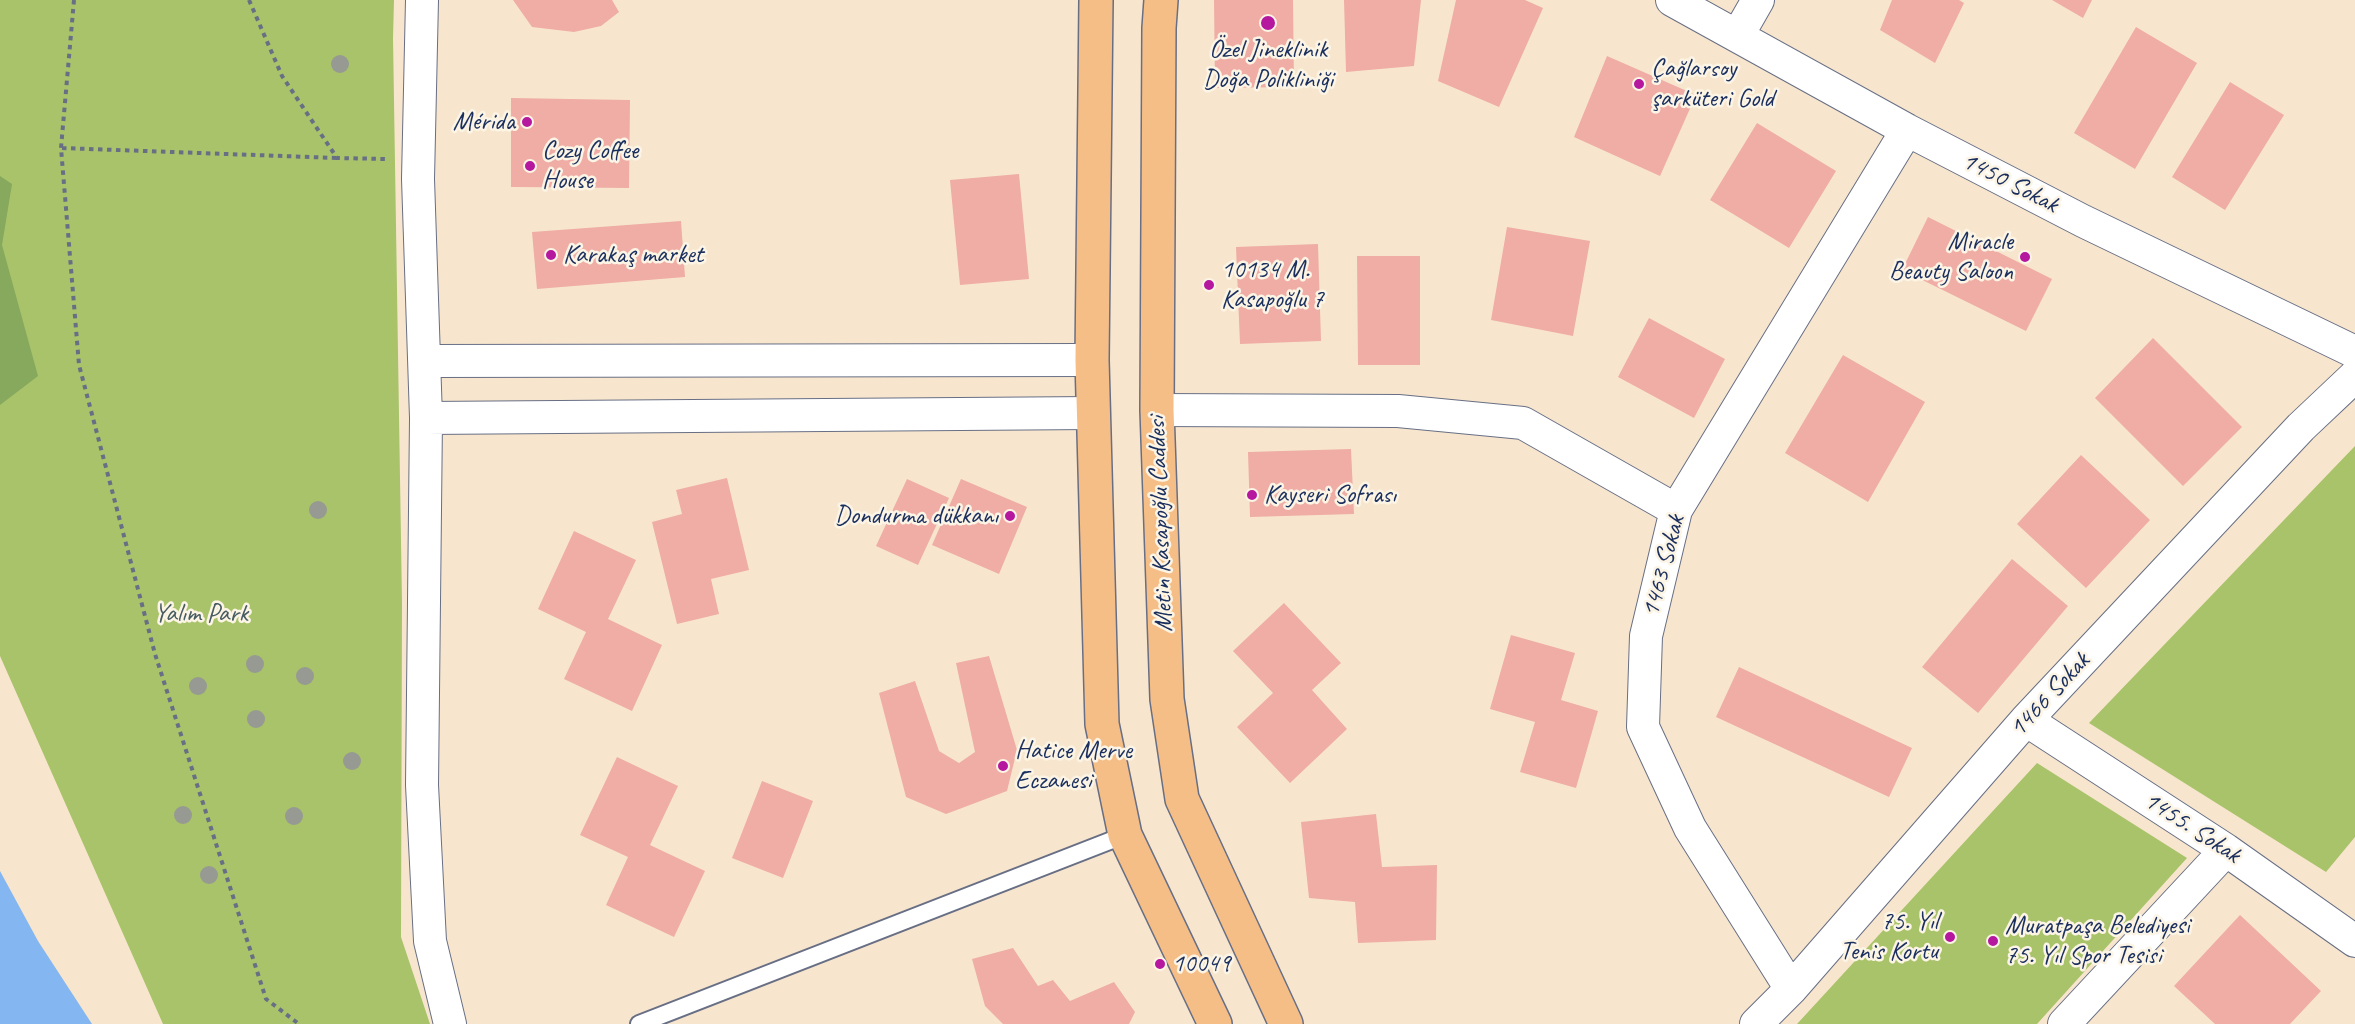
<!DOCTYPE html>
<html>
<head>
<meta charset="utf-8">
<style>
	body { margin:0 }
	canvas { display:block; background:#f7e6cd }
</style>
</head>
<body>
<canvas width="2355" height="1024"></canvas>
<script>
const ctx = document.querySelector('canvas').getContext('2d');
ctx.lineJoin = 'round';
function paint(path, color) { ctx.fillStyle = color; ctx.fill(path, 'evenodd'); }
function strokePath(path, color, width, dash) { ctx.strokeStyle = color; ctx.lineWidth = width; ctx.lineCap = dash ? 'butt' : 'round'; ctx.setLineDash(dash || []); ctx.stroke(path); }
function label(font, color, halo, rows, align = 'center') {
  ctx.font = font + ' Caveat,sans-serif'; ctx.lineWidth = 5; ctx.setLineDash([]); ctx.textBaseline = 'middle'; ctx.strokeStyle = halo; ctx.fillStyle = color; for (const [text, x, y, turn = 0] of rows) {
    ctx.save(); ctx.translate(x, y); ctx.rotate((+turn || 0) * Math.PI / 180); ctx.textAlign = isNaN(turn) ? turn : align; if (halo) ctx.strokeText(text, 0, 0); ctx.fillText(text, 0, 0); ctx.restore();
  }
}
paint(new Path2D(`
	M0,0H394L393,38L402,603L401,937L430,1024H163L0,656Z
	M2355,446V837L2326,872L2089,723Z
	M2037,763L2187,858L2037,1024H1797Z`), '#a9c36a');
paint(new Path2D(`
	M0,176L12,184L2,245L38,376L0,405Z`), '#86a95e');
paint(new Path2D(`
	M0,871L38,941L92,1024H0Z`), '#84b6f1');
paint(new Path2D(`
	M513,0H612L619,12L601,26L574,32L532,27Z
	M1214,0H1293L1294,87L1215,88Z
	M1344,0H1421L1414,66L1346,72Z
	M1456,0H1525L1543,8L1499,107L1438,81Z
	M1892,0H1959L1964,3L1935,63L1880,30Z
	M2052,0H2092L2083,18Z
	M2136,27L2197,63L2135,169L2074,133Z
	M1607,56L1696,95L1660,176L1574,137Z
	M2230,82L2284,115L2225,210L2172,177Z
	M511,98L630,100L629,188L511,187Z
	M1757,123L1836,171L1789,248L1710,200Z
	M1019,174L1029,279L960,285L950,180Z
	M1928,217L2052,279L2026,331L1902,270Z
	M681,221L685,277L537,289L532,232Z
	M1507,227L1590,241L1573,336L1491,320Z
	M1318,244L1321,341L1240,344L1236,247Z
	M1357,256H1420V365H1358Z
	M1649,318L1725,359L1694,418L1618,377Z
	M2153,338L2242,427L2183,486L2095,398Z
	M1843,355L1925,402L1868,502L1785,453Z
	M1351,449L1354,514L1250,517L1248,452Z
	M2081,455L2150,520L2086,588L2017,524Z
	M727,478L749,570L711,579L719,614L677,624L652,522L682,514L676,490Z
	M907,479L949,498L918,565L876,546Z
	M961,479L1027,507L999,574L932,545Z
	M574,531L636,560L608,619L662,645L632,711L564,679L586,632L538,609Z
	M2012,559L2068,606L1978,713L1922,667Z
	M1284,603L1341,663L1312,690L1347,729L1290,783L1237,727L1273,693L1233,651Z
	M1511,635L1575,653L1561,700L1598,711L1576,788L1520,772L1535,722L1490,709Z
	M989,656L1017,750L1007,791L946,814L906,797L879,693L915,681L939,751L959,763L975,752L956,663Z
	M1739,667L1912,748L1889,797L1716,717Z
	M617,757L678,786L650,845L705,871L674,937L606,905L628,857L580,835Z
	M762,781L813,801L783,878L732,858Z
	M1376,814L1382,867L1437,865L1436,940L1358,943L1355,902L1309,898L1301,822Z
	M2240,915L2321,991L2290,1024H2215L2174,986Z
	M1013,948L1038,986L1053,980L1070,1001L1114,982L1135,1012L1129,1024H1003L985,1006L972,959Z`), '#efada6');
const service = new Path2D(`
	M639,1024L1125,835`);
const minor = new Path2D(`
	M422,0L418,179L426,418L422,785L430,941L450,1024
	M1672,0L1907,130L2083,221L2355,352
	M1738,35L1758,0
	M425,361L1092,360
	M1157,410L1398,411L1523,423L1676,510
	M426,418L1093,413
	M2026,720L2226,850L2355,941
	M1791,989L1690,828L1643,727L1646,636L1676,510L1907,130
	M1756,1024L1791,989L2026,720L2301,427L2355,376
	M2064,1024L2226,850`);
const primary = new Path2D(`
	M1096,0L1092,360L1102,724L1125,835L1215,1024
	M1161,0L1159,28L1157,410L1167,699L1182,799L1286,1024`);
strokePath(service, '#686f85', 20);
strokePath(minor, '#686f85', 34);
strokePath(primary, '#686f85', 36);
strokePath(new Path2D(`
	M74,0L61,148L79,365L155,654L266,999L299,1024
	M249,0L282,76L337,158L385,159
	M62,148L337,158`), '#686f85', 4, [4.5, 4.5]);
strokePath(service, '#fff', 16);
strokePath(minor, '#fff', 32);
strokePath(primary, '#f6be87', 33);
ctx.fillStyle = '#969a92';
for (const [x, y] of [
	[340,64],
	[318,510],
	[255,664],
	[305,676],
	[198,686],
	[256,719],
	[352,761],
	[183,815],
	[294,816],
	[209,875]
]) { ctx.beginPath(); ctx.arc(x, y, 9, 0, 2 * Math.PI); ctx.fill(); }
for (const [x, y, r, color] of [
	[1268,23,8,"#b5179e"],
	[1639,84,6,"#b5179e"],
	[527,122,6,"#b5179e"],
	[530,166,6,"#b5179e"],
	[551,255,6,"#b5179e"],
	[2025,257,6,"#b5179e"],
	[1209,285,6,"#b5179e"],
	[1252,495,6,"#b5179e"],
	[1010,516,6,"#b5179e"],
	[1003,766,6,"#b5179e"],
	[1950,937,6,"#b5179e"],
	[1993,941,6,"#b5179e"],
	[1160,964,6,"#b5179e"]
]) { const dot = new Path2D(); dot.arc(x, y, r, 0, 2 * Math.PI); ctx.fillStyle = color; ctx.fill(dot); strokePath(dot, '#fcf5e5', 2); }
label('26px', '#1b2f5e', '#fcf5e5', [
	["Özel Jineklinik",1268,50,"center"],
	["Doğa Polikliniği",1268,80,"center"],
	["Çağlarsoy",1651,69],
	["şarküteri Gold",1651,99],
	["Mérida",515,122,"right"],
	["Cozy Coffee",542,151],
	["House",542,181],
	["Miracle",2013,242,"right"],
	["Beauty Saloon",2013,272,"right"],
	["Karakaş market",563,255],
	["10134 M.",1221,270],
	["Kasapoğlu 7",1221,300],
	["Kayseri Sofrası",1264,495],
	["Dondurma dükkanı",998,516,"right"],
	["Hatice Merve",1015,751],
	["Eczanesi",1015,781],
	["75. Yıl",1938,922,"right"],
	["Tenis Kortu",1938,952,"right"],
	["Muratpaşa Belediyesi",2005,926],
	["75. Yıl Spor Tesisi",2005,956],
	["10049",1172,964]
], 'left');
label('26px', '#1b2f5e', '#fcf5e5', [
	["1450 Sokak",2010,183,27],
	["Metin Kasapoğlu Caddesi",1161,524,-92],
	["1463 Sokak",1664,566,-75],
	["1466 Sokak",2050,695,-47],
	["1455. Sokak",2192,828,33]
]);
label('26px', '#465b62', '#fcf5e5', [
	["Yalım Park",201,614]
]);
</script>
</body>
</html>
